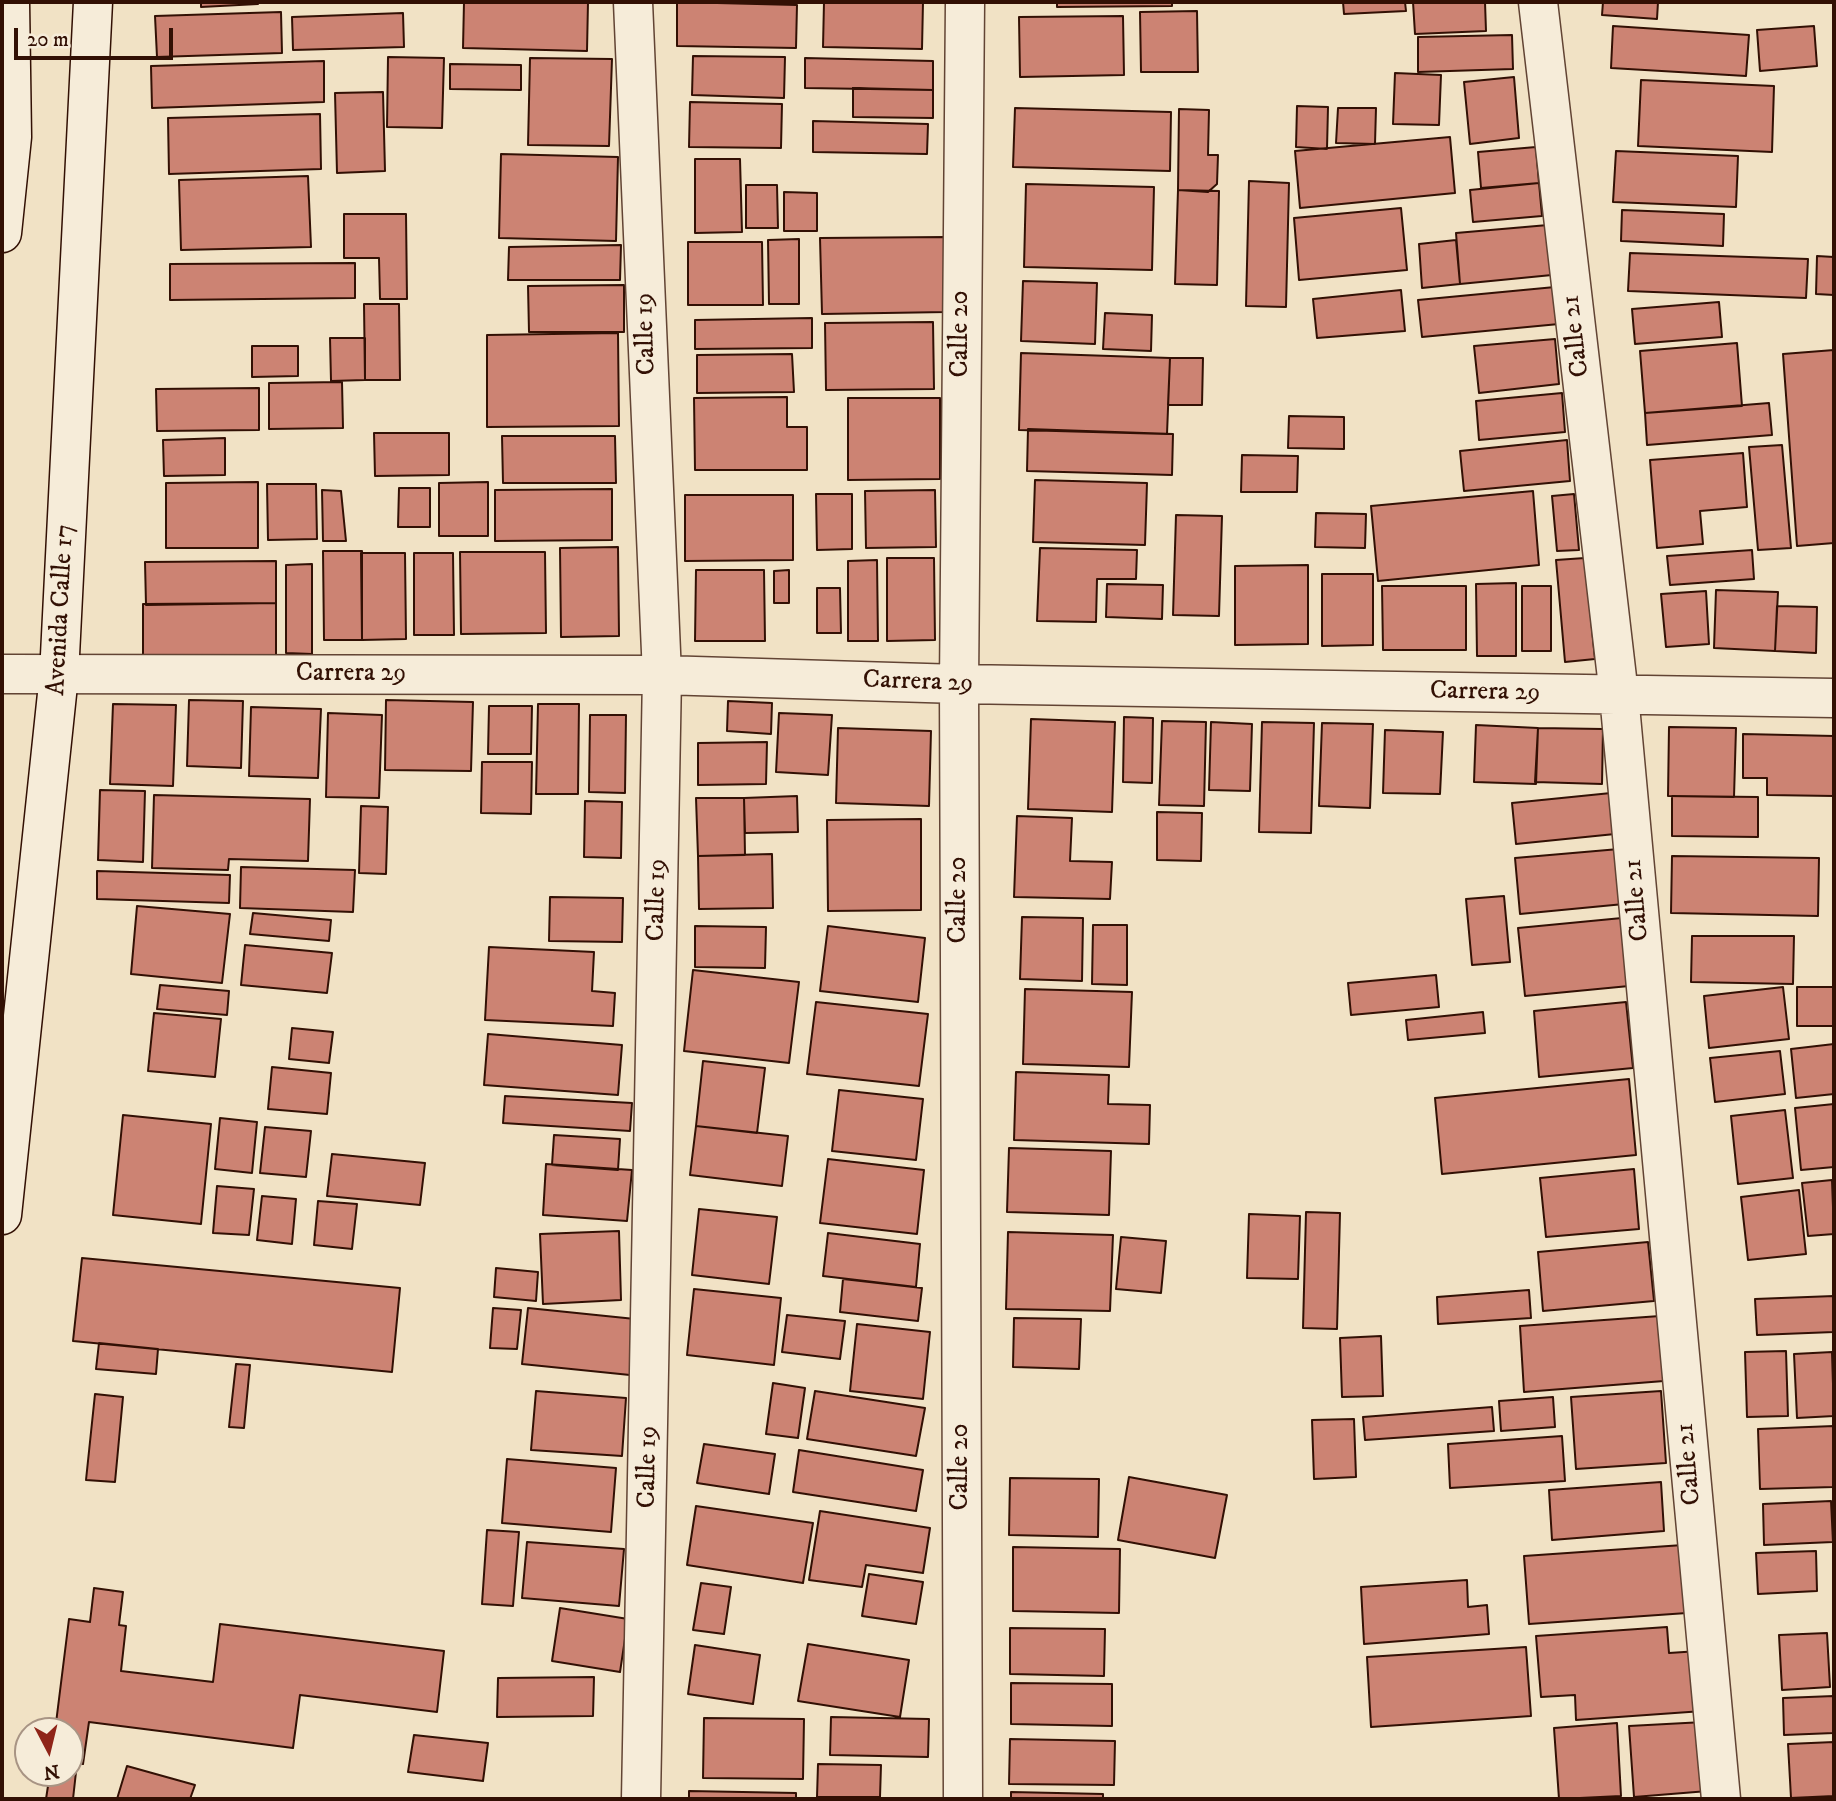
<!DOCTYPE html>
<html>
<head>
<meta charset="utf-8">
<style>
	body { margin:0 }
	#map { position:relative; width:1836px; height:1801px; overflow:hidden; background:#f1e2c5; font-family:"IM FELL DW Pica",serif }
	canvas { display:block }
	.frame { position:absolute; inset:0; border:4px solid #321004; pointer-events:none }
	.north { position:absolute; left:14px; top:1717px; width:70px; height:70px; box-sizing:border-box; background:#f6ecd9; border:2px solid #a89484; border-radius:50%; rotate:173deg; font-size:19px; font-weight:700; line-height:28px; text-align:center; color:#321004 }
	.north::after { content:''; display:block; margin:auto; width:24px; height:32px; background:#8f2418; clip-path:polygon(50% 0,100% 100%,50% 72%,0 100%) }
	.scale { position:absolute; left:14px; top:28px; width:159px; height:32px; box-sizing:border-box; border:4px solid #321004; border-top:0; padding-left:9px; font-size:21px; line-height:24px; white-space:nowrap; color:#321004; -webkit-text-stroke:5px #f6ecd9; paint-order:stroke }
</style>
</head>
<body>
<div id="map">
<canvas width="1836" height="1801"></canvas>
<div class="frame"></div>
<div class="north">N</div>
<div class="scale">20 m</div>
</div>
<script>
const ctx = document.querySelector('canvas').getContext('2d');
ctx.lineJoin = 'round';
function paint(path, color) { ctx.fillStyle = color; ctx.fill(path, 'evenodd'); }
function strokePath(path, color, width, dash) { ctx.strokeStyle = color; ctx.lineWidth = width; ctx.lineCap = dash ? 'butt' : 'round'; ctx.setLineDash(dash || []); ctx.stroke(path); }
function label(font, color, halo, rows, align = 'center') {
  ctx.font = font + ' "IM FELL DW Pica",serif'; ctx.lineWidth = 6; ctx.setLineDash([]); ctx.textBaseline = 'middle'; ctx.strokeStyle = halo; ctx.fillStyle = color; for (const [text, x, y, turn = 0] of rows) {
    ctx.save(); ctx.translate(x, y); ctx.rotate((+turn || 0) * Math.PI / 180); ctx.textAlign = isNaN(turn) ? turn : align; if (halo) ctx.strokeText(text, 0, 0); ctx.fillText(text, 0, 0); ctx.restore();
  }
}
const building = new Path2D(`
	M201,2H258V4L201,7Z
	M464,2H588L587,51L463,48Z
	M677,2L797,5L796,48L677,46Z
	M824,2H923L922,49L823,47Z
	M1057,2H1172V6L1057,7Z
	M1343,2H1405L1406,11L1344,14Z
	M1413,2H1485L1486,31L1415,34Z
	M1603,2H1658L1657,19L1602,15Z
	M1197,11L1198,72H1141L1140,12Z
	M281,12L282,53L157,57L155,16Z
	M403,13L404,47L293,50L292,17Z
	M1123,16L1124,75L1020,77L1019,17Z
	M1613,26L1749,35L1746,76L1611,68Z
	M1814,26L1817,66L1760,71L1757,30Z
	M1512,35L1513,69L1418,72V37Z
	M693,56L785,57L784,98L692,95Z
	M388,57L444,58L442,128L387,127Z
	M530,58L612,59L609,146L528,145Z
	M805,58L933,61V90L805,88Z
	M324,61V102L152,108L151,66Z
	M450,64L521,65V90L450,89Z
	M1395,73L1441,75L1439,125L1393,124Z
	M1514,77L1519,138L1470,144L1464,82Z
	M1641,80L1774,86L1772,152L1638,146Z
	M853,88L933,90V118L853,117Z
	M383,92L385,171L337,173L335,93Z
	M690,102L782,104L781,148L689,147Z
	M1297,106L1328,107L1327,149L1296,147Z
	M1015,108L1171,112L1170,171L1013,167Z
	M1338,108H1376L1375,144L1336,143Z
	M1179,109L1209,110L1208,155H1218L1217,184L1208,192L1178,190Z
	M320,114L321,169L169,174L168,118Z
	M813,121L928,124L927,154L813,152Z
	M1450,137L1455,193L1300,208L1295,151Z
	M1536,147L1539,183L1481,188L1478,152Z
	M1616,151L1738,156L1736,207L1613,202Z
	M501,154L618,157L616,241L499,238Z
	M695,159H740L742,232L695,233Z
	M308,176L311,247L181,250L179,180Z
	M1249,181L1289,183L1286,307L1246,306Z
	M1539,183L1542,216L1473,222L1470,190Z
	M1026,184L1154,187L1152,270L1024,267Z
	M746,185H777L778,228H746Z
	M1178,190L1219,191L1217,285L1175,284Z
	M784,192L817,193V231H784Z
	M1401,208L1407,270L1299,280L1294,218Z
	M1622,210L1724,214L1723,246L1621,241Z
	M344,214H406L407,299H380L379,258H344Z
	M1548,225L1552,275L1460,284L1456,233Z
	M946,237L947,312L822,314L820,238Z
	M799,239V304H769L768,240Z
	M1456,240L1460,284L1422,288L1419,244Z
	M688,242H762L763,305H688Z
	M621,245L620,280H508L509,247Z
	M1630,253L1808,259L1806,298L1628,291Z
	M1817,256L1834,257V295L1816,294Z
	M355,263V298L170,300V264Z
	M1023,281L1097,283L1095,344L1021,341Z
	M624,285V332H529L528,286Z
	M1555,287L1559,324L1422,337L1418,300Z
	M1401,290L1405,331L1317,338L1313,299Z
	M1719,302L1722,337L1635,344L1632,309Z
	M364,304H399L400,380H365Z
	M1105,313L1152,315L1151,351L1103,349Z
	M812,318V348L695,349V320Z
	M933,322L934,389L826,390L825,323Z
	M618,333L619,426L487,427V335Z
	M330,338H365V380L331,381Z
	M1555,339L1559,384L1479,393L1474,346Z
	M1737,343L1742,406L1645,413L1640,351Z
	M252,346H298V376L252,377Z
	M1834,350V543L1797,546L1783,354Z
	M1021,353L1170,358L1167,434L1019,430Z
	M792,354L794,392L697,393V355Z
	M1170,358H1203L1202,405H1168Z
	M342,382L343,428L269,429V383Z
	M259,388V430L157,431L156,389Z
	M1562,393L1565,432L1479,440L1476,401Z
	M787,397V427H807V470H695L694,398Z
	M848,398H940V479L848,480Z
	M1769,403L1772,435L1647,445L1645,413Z
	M1289,416L1344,417V449L1288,448Z
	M1028,429L1173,434L1172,475L1027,471Z
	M374,433H449V475L375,476Z
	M502,436H615L616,483H503Z
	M225,438V475L164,476L163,440Z
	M1567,440L1570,481L1464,491L1460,451Z
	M1782,445L1791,548L1758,550L1749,447Z
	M1743,453L1747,507L1700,511L1703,544L1657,548L1650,460Z
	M1242,455L1298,456L1297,492H1241Z
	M1035,480L1147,483L1145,545L1033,542Z
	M258,482V548H166V483Z
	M488,482V536H439V483Z
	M267,484H316L317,539L268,540Z
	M399,488H430V527H398Z
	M612,489V540L495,541V490Z
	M322,490L341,491L346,541H323Z
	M935,490L936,547L866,548L865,491Z
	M1533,491L1539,565L1378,581L1371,506Z
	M816,494H852V549L817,550Z
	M1574,494L1579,550L1557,551L1552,496Z
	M685,495H793V560L685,561Z
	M1316,513L1366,514L1365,548L1315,547Z
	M1176,515L1222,516L1219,616L1173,615Z
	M618,547L619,636L561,637L560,548Z
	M1040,548L1137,550L1136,579H1097L1096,622L1037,621Z
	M1752,550L1754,579L1670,585L1667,556Z
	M323,551H362V640H324Z
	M460,552H545L546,633L461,634Z
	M361,553H405L406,639L362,640Z
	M414,553H453L454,635H414Z
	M887,558H934L935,640L887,641Z
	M1585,558L1595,659L1565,662L1556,560Z
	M877,560L878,641H848V561Z
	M276,561V603L146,605L145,562Z
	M312,564V654L286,653V565Z
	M1308,565V644L1235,645V566Z
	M696,570H764L765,641H695Z
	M789,570V603H774V571Z
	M1322,574H1373V645L1322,646Z
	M1516,583V656H1477L1476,584Z
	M1107,584L1163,585L1162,619L1106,617Z
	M1382,586H1466V650H1383Z
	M1522,586H1551V651H1522Z
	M817,588H840L841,633H817Z
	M1716,590L1778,592L1775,651L1714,648Z
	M1706,591L1709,644L1666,647L1661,594Z
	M276,603V658L143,659V604Z
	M1777,606L1817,607L1816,653L1775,651Z
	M189,700L243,701L241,768L187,766Z
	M386,700L473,702L471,771L385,770Z
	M728,701L772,703L771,734L727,731Z
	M113,704L176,705L173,786L110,784Z
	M538,704H579L578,794H536Z
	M489,706H532L531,754H488Z
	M251,707L321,709L318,778L249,776Z
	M328,713L382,715L379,798L326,797Z
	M779,713L832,715L828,775L776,772Z
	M590,715H626L625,793L589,792Z
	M1124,717L1153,718L1152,783L1123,782Z
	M1031,719L1115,722L1112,812L1028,809Z
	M1162,721L1206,722L1204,806L1159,805Z
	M1211,722L1252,724L1250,791L1209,790Z
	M1262,722L1314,723L1311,833L1259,832Z
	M1322,723L1373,724L1370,808L1319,806Z
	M1476,725L1538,728L1536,784L1474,782Z
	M1669,727L1736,728L1734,797L1668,796Z
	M838,728L931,731L929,806L836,803Z
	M1538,728L1603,729L1602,784L1535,782Z
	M1385,730L1443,732L1440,794L1383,793Z
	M1743,734L1834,736V796L1767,795V778H1743Z
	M767,742L766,784L698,785V743Z
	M482,762H532L531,814L481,813Z
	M100,790L145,791L143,862L98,860Z
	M1611,793L1615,834L1516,844L1512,803Z
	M154,795L310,799L308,861L229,859L228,870L152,868Z
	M797,796L798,832L745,833L744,798Z
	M1672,796L1758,797V837L1672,836Z
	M696,798H744L745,855L698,856Z
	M585,801L622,802L621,858L584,857Z
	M361,806L388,807L386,874L359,873Z
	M1157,812L1202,813L1201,861L1157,860Z
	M1017,816L1072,818L1070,861L1112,862L1110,899L1014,897Z
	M921,819V910L828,911L827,820Z
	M1619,849L1624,904L1520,914L1515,858Z
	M772,854L773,908L699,909L698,856Z
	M1672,856L1819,858L1818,916L1671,913Z
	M241,867L355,870L353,912L240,908Z
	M97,871L230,875L229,903L97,899Z
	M1504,896L1510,962L1472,965L1466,899Z
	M550,897L623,898L622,942L549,941Z
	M137,906L230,914L222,983L131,974Z
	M253,913L331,920L329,941L250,934Z
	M1022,917L1083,918L1082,981L1020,979Z
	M1622,918L1629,986L1525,996L1518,928Z
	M1093,925H1127V985L1092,984Z
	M695,926L766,927L765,968L695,967Z
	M828,926L925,938L918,1002L820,991Z
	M1692,936H1794L1793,984L1691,982Z
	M245,945L332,953L327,993L241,985Z
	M489,947L594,952L592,991L615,993L613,1026L485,1020Z
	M693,970L799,982L789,1063L684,1051Z
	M1436,975L1439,1007L1351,1015L1348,983Z
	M160,985L229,991L227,1015L157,1009Z
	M1783,987L1789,1039L1709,1048L1704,996Z
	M1797,987H1834V1026H1797Z
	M1025,989L1132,992L1129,1067L1023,1064Z
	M816,1002L928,1014L919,1086L807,1074Z
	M1626,1002L1633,1068L1539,1077L1534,1011Z
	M1483,1012L1485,1033L1408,1040L1406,1020Z
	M154,1013L221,1019L215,1077L148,1071Z
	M292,1028L333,1032L329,1063L289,1059Z
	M488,1034L622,1045L618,1095L484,1085Z
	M1834,1044V1094L1796,1098L1791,1049Z
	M1780,1051L1785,1094L1715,1102L1710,1058Z
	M703,1061L765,1068L757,1133L696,1126Z
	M272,1067L331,1073L327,1114L268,1109Z
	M1016,1072L1109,1075L1108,1104L1150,1105L1149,1144L1014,1140Z
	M1629,1079L1636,1155L1442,1174L1435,1098Z
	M839,1090L923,1099L916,1160L832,1151Z
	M505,1096L632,1103L630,1131L503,1123Z
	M1834,1104V1167L1801,1170L1795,1108Z
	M1785,1110L1793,1178L1738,1184L1731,1116Z
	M123,1115L211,1124L201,1224L113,1215Z
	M220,1118L257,1122L252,1173L215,1169Z
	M696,1126L788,1136L782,1186L690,1175Z
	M265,1127L311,1131L306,1177L260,1173Z
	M554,1135L620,1139L618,1170L552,1165Z
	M1009,1148L1111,1151L1109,1215L1007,1212Z
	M332,1154L425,1163L420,1205L327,1196Z
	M828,1159L924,1170L917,1234L820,1223Z
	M546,1164L632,1170L627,1221L543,1215Z
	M1634,1169L1639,1229L1546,1237L1540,1178Z
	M1832,1180L1834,1234L1808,1236L1802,1183Z
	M217,1186L254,1189L249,1235L213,1233Z
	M1799,1190L1806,1254L1748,1260L1741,1197Z
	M262,1196L296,1199L292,1244L257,1240Z
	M318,1201L357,1204L352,1249L314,1245Z
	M699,1209L777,1217L769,1284L692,1275Z
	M1306,1212L1340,1213L1337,1329L1303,1328Z
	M1249,1214L1300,1216L1298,1279L1247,1278Z
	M619,1231L621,1300L543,1304L540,1234Z
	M1008,1232L1113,1235L1110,1311L1006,1309Z
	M828,1233L920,1244L916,1287L823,1276Z
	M1121,1237L1166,1241L1161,1293L1116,1289Z
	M1648,1242L1654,1301L1543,1311L1538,1252Z
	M82,1258L400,1288L392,1372L73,1341Z
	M496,1268L538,1272L536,1301L494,1297Z
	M843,1279L922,1288L918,1321L840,1312Z
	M694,1289L781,1298L774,1365L687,1355Z
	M1529,1290L1531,1318L1438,1324L1437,1297Z
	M1834,1296V1332L1757,1335L1755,1299Z
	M493,1308L521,1310L517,1349L490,1348Z
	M528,1308L635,1319L630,1375L522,1364Z
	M787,1315L845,1321L840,1359L782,1352Z
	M1660,1316L1664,1381L1524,1392L1520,1326Z
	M1014,1318L1081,1319L1079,1369L1013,1367Z
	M857,1324L930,1332L923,1399L850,1391Z
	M1381,1336L1383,1396L1342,1397L1340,1338Z
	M99,1343L158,1349L156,1374L96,1369Z
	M1786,1351L1788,1416L1747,1417L1745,1352Z
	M1832,1352L1834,1416L1797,1418L1794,1354Z
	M236,1364L250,1365L244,1428L229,1427Z
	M773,1383L805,1388L798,1438L766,1434Z
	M536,1391L626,1398L622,1456L531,1450Z
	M815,1391L925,1408L916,1456L807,1439Z
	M1661,1391L1666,1463L1576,1469L1571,1397Z
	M95,1394L123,1397L115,1482L86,1480Z
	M1553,1397L1555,1427L1501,1431L1499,1401Z
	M1492,1407L1494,1431L1365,1440L1363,1417Z
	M1354,1419L1356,1477L1314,1479L1312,1420Z
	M1834,1426V1487L1760,1489L1758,1429Z
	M1562,1436L1565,1481L1450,1488L1448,1444Z
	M704,1444L775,1454L769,1494L697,1483Z
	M799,1450L923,1470L916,1511L793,1492Z
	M507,1459L616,1468L611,1532L502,1523Z
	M1129,1477L1227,1495L1215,1558L1118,1540Z
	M1010,1478L1099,1479L1098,1537L1009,1535Z
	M1661,1482L1664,1531L1552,1540L1549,1490Z
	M1831,1501L1833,1542L1764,1545L1763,1504Z
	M696,1506L813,1523L803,1583L687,1565Z
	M820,1511L930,1528L923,1573L866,1565L862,1587L809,1580Z
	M487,1530L519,1532L513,1606L482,1604Z
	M527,1542L624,1549L619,1606L522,1598Z
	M1683,1545L1687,1613L1529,1624L1524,1556Z
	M1013,1547L1120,1549L1119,1613L1013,1611Z
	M1816,1551L1817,1591L1758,1594L1756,1553Z
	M869,1574L923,1582L916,1624L862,1616Z
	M1467,1580L1468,1607L1487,1605L1489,1634L1364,1644L1361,1587Z
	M701,1583L731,1587L724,1634L693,1630Z
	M94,1588L123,1592L119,1625L126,1626L121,1671L213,1682L220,1624L444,1651L437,1712L300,1695L293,1748L89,1722L83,1764L77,1763L73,1799H46L50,1773H70V1731H55L69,1619L90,1622Z
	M560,1608L628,1619L620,1672L552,1661Z
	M1667,1627L1669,1653L1699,1651L1703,1711L1576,1720L1575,1695L1541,1697L1536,1636Z
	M1010,1628L1105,1629L1104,1676L1010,1674Z
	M1827,1633L1830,1687L1782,1690L1779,1635Z
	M808,1644L909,1660L900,1717L798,1701Z
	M695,1645L760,1655L753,1704L688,1694Z
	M1526,1647L1531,1716L1371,1727L1367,1657Z
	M594,1677L593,1716L497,1717L498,1678Z
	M1011,1683L1112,1684V1726L1011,1724Z
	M1834,1696V1733L1784,1735L1783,1698Z
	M831,1717L929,1719L928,1757L830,1755Z
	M704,1718L804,1719L803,1779L703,1778Z
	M1704,1722L1708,1791L1634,1797L1629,1726Z
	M1617,1723L1621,1796L1559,1799L1554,1728Z
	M414,1735L488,1743L483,1781L408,1772Z
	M1010,1739L1115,1741L1114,1785L1009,1784Z
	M1834,1742V1796L1791,1798L1788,1744Z
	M818,1764L881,1765L880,1797H817Z
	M127,1766L195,1785L190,1799H117Z
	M689,1791L796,1793V1799H689Z
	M1011,1792L1103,1794V1799H1011Z`);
paint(building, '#cc8373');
strokePath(building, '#321004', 2);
const street = new Path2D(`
	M633,2L662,675L641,1799
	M1538,2L1619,695L1721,1799
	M2,674L662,675L959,684L1834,698
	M963,1799L959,684L965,2`);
const secondary = new Path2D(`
	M2,233L12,137L10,2
	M2,1215L59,675L93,2`);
strokePath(street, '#624434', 41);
strokePath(secondary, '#321004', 41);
strokePath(street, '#f6ecd9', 38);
strokePath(secondary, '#f6ecd9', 38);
label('26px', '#321004', '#f6ecd9', [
	["Calle 19",647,334,-92],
	["Calle 20",962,334,-90],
	["Calle 21",1577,336,-97],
	["Avenida Calle 17",62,610,-87],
	["Carrera 29",351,675],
	["Carrera 29",918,683,2],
	["Carrera 29",1485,693,1],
	["Calle 19",658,900,-89],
	["Calle 20",960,900,-90],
	["Calle 21",1638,900,-95],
	["Calle 21",1690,1464,-95],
	["Calle 19",649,1467,-89],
	["Calle 20",962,1467,-90]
]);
</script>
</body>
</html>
